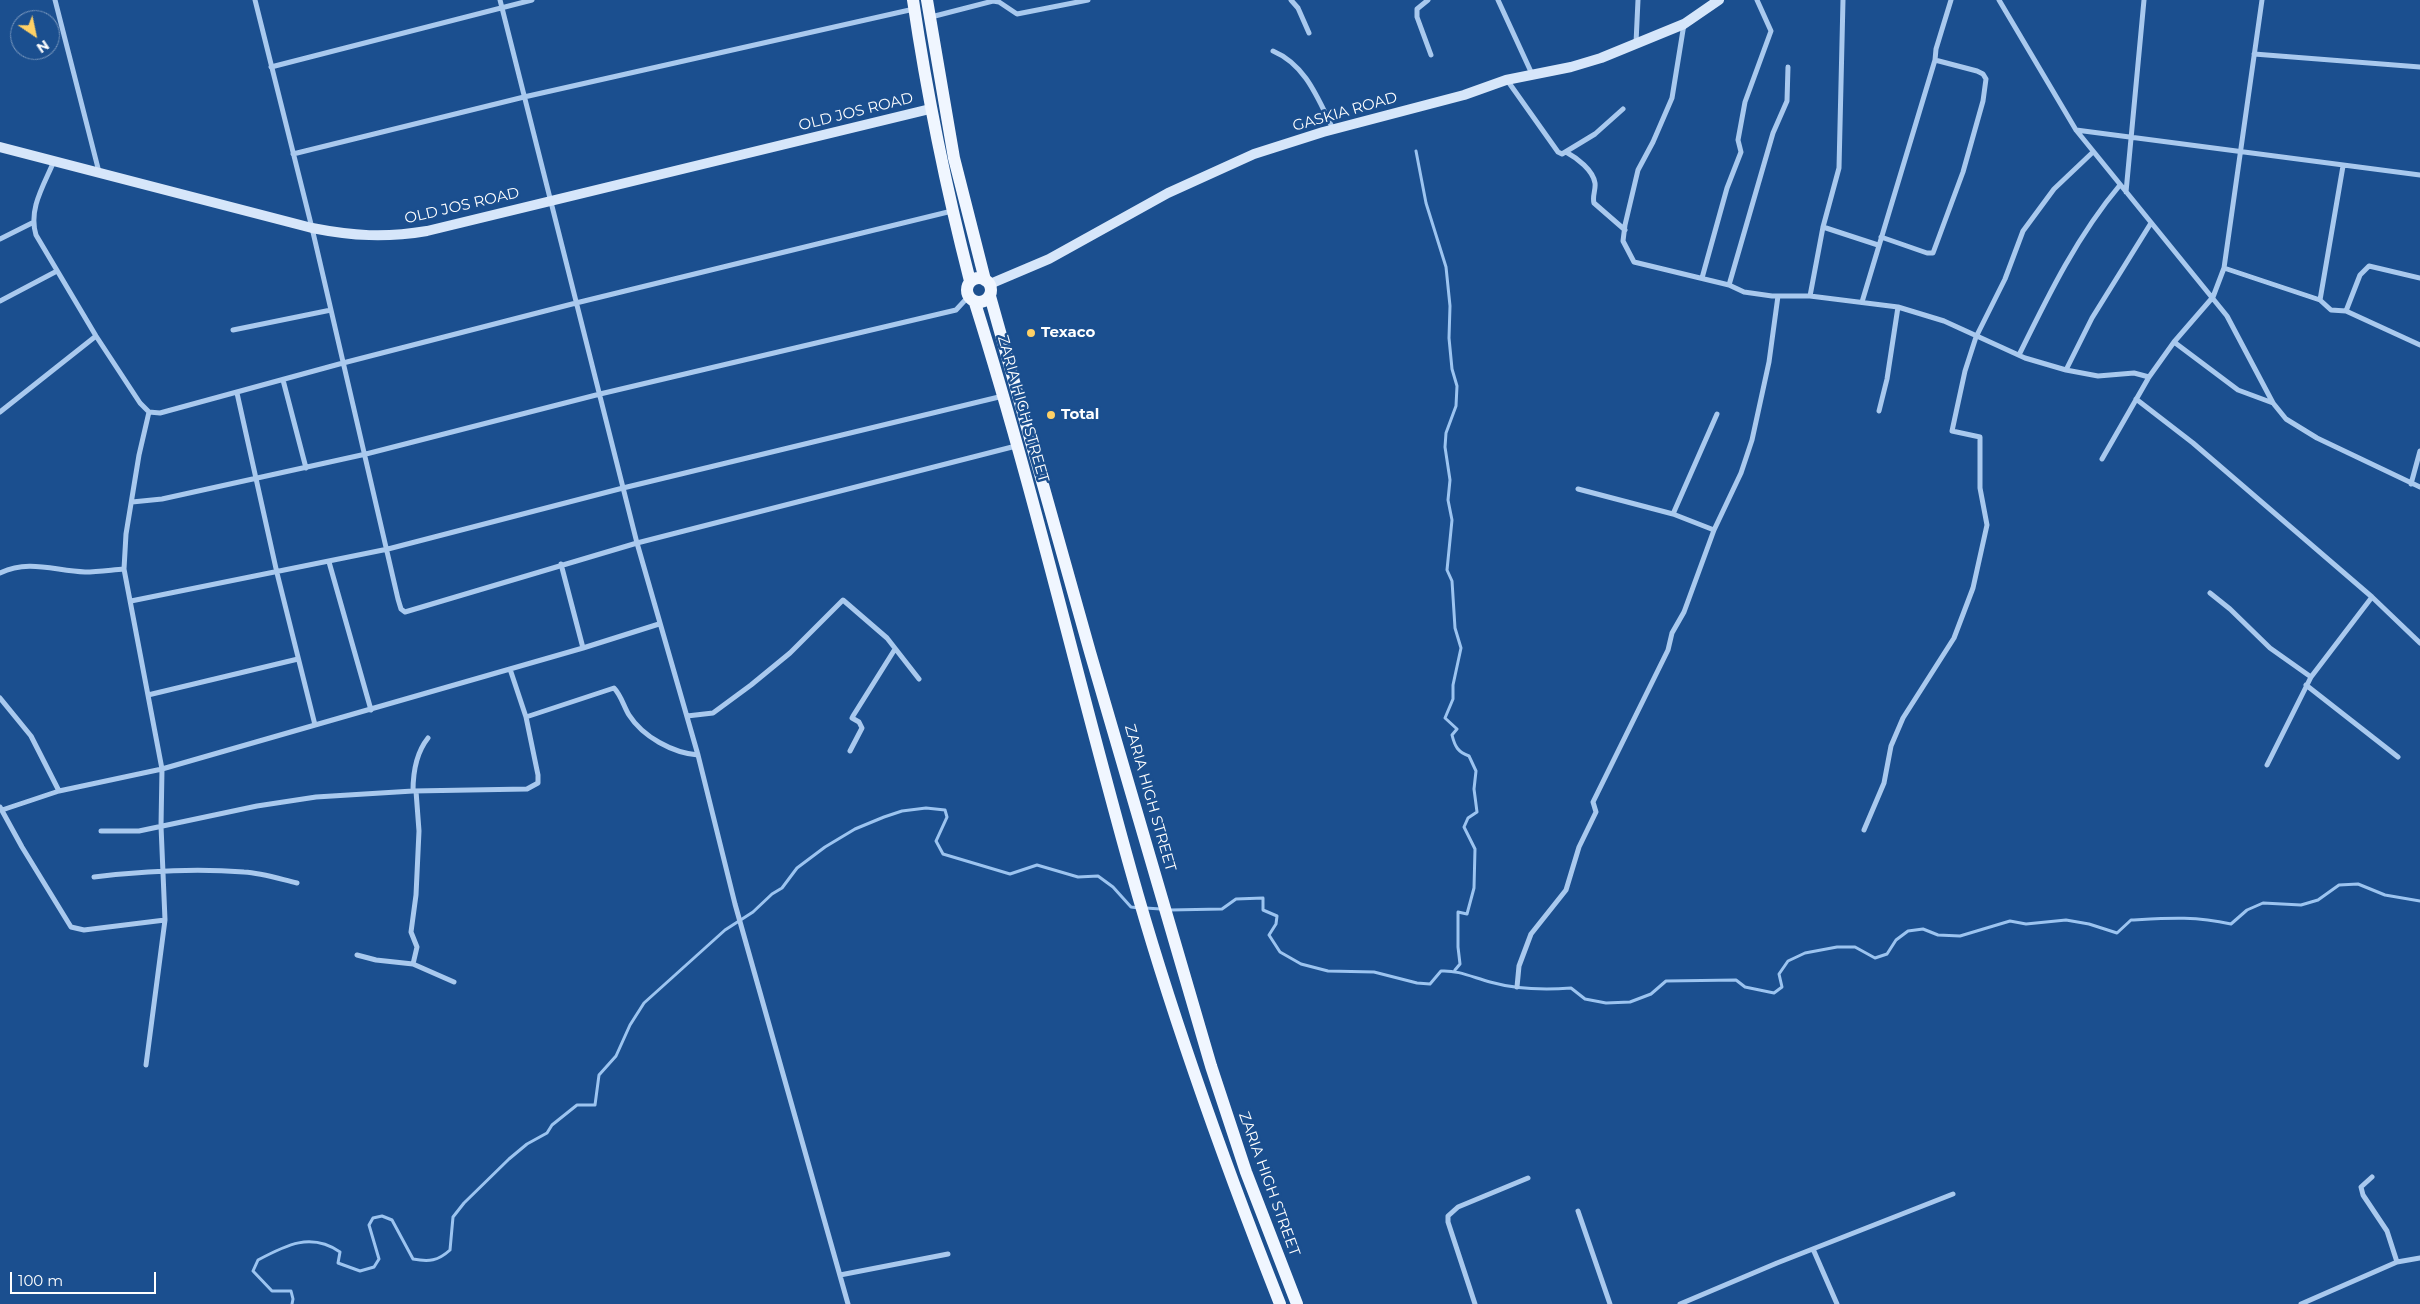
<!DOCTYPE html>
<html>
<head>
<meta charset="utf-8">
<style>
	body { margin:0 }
	#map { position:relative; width:2420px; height:1304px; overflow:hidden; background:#1b4f8f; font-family:Montserrat,sans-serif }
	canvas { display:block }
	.north { position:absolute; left:10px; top:10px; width:50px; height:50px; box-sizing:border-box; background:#1b4f8f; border:1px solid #7695bc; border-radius:50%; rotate:146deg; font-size:14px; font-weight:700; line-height:20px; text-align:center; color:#fff }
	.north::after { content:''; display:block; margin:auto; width:18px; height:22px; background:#ffd166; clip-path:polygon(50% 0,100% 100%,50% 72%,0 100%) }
	.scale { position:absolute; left:10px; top:1272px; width:146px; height:22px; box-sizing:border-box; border:2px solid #fff; border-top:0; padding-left:6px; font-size:15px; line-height:18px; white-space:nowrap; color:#fff; -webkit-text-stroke:4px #1b4f8f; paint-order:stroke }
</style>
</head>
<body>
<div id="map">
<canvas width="2420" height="1304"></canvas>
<div class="north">N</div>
<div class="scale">100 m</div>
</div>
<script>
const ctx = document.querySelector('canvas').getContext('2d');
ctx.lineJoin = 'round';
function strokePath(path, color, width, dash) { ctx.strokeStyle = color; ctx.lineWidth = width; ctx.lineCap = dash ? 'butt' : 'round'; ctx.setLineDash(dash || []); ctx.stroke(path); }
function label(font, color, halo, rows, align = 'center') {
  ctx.font = font + ' Montserrat,sans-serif'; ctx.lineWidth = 5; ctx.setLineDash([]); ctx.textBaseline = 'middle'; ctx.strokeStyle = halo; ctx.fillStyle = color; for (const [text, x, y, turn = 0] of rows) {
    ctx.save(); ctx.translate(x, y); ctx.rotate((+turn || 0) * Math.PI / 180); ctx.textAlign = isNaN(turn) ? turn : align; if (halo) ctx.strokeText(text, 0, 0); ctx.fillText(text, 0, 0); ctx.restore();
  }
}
strokePath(new Path2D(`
	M1416,151L1426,203L1446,267L1450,306L1449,338L1452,369L1457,386L1456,406L1446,433L1445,447L1450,480L1448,500L1452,520L1447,570L1452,581L1455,628L1461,648L1453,685V699L1445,718L1457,729L1452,735C1455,747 1458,752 1469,756L1476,771L1474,789L1477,812L1468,818L1464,827L1475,849L1474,888L1467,914L1458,912V947L1460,964L1455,970
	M1145,908L1161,909
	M1170,910L1222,909L1236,899L1263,898V910L1277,916L1276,924L1269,935L1280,952L1301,964L1328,971L1374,972L1417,983L1430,984L1441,971C1458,970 1472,977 1490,982C1515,989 1544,990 1571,988L1585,999L1606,1003L1630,1002L1651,994L1666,981L1736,980L1745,987L1774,993L1782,987L1779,974L1788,961L1805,953L1837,947H1855L1875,958L1887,954L1896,940L1908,931L1923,929L1938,935L1960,936L2010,921L2026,924L2066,920L2089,924L2117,933L2131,920C2169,918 2194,916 2231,924L2247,910L2263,903L2301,905L2318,900L2339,885L2358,884L2385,895L2420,901
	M292,1304L293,1299L291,1291H272L253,1271L258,1260C286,1245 311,1232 340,1252L338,1263L360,1271L374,1267L379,1259L369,1225L373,1218L382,1216L392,1220L413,1259C429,1262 438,1261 450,1250L453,1217L464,1203L509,1159L527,1144L547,1133L552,1125L577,1105H595L599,1075L616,1056L630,1025L644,1003L725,930L753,912L772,894L782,888L797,868L825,847L855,829L884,817L902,811L926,808L945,810L947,817L936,841L943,854L1010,874L1037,865L1078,877L1098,876L1113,887L1131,907L1139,908`), '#9cc4f0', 3);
strokePath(new Path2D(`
	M55,0L99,172
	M255,0L312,228L398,599L401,609L405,612L637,543L1016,446
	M500,0L637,543L698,755L735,904L848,1304
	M1291,0L1298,8L1309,33
	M1428,0L1417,9V17L1431,55
	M1498,0L1532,74
	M1999,0L2076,130L2227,316L2273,403L2286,419L2317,438L2420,487
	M931,17L993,1L999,2L1017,14L1088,0
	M1684,24L1672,98L1653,142L1638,170L1625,225L1623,241L1634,262L1729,285L1744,292L1772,296H1810L1898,307L1944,321L2025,358L2066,370L2098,376L2134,373L2149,377
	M1636,43L1638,0
	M1273,51C1306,65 1318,99 1333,129
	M2254,54L2420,67
	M271,67L532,0
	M1507,80L1558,152L1562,154L1595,134L1623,109
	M2076,130L2420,175
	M1566,152C1577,158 1593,170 1595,183C1596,190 1592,196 1594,203L1625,230
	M293,154L524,97L914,9
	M54,161C44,185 28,209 36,235L96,336L140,403L149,412L160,413L343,363L576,303L952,211
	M2126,192L2144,0
	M1823,227L1878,245
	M1881,237L1927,253H1933L1963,172L1983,101L1986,79L1983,74L1977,71L1935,60
	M0,239L32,223
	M2224,268L2320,300L2331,310L2346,311L2420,345
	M1702,278L1727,188L1741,152L1738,140L1745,102L1771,31L1757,0
	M1729,285L1773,133L1787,101L1788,67
	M1810,296L1823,227L1839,168L1843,0
	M2320,300L2343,166
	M0,301L57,271
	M1862,302L1935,60L1936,49L1951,0
	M2346,311L2360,275L2369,266L2420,278
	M233,330L331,310
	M2174,342L2238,390L2273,403
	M2019,355C2048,296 2077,236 2120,185
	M2066,370L2092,318L2151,223
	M283,380L306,468
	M237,393L277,573L315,725
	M2136,399L2193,443L2372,597L2420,643
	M1879,411L1887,379L1898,307
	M0,412L96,336
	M2102,459L2149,377L2174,342L2213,297L2224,268L2262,0
	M2411,484L2420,451
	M1578,489L1673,514L1714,530
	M132,502L162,499L366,454L600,394L956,310L968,297
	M1673,514L1717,414
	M329,562L371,710
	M561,564L583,648
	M0,573C29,559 55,571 85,572C98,572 111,570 124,569
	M2210,593L2230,609L2270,648L2311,677
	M131,601L388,549L623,488L1003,396
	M2306,685L2398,757
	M148,695L298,659
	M0,698L31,736L59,791
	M687,716L713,713L751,685L790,653L843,600L887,638L919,679
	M526,717L614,688C621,695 624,707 629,715C643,737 673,753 698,755
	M850,751L862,728L859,722L852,718L853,716L895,649
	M2267,765L2311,677L2372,597
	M413,791C413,772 416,753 428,738
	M0,807L22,847L71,927L84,930L165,920
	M2,810L59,791L162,769L583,648L659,624
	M1864,830L1884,783L1891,746L1903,718L1954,638L1973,588L1987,525L1980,488V437L1952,431L1965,371L1976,337L2005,279L2023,231L2054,189L2093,152
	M101,831H139L257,806L316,797L413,791L527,789L538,783V775L526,717L510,669
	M94,877C144,871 194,868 244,872C262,873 280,879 297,883
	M357,955L376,960L413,964L417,947L411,932L416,895L419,831L416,791
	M413,964L454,982
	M1517,987L1519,966L1531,934L1566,890L1579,847L1596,812L1593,802L1668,650L1672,633L1684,612L1714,530L1741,473L1752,440L1769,362L1778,296
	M146,1065L165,920L161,826L162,769L124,569L126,534L139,455L149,412
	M2372,1177L2361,1187L2363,1195L2387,1231L2397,1262
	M1578,1211L1610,1304
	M1813,1249L1837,1304
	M840,1275L948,1254
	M1475,1304L1448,1222V1216L1458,1207L1528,1178
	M1680,1304L1777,1263L1953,1194
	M2301,1304L2397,1262L2420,1258`), '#a9c9ee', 5);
strokePath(new Path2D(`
	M0,147L312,228C353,236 385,238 427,231L930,109
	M990,284L1049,259L1168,193L1254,154L1323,132L1464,95L1506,80L1571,67L1601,58L1684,24L1719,0`), '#d6e6fa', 10);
strokePath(new Path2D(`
	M913,0C927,95 946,188 970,281
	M927,0L954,158L985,280
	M967 290a12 12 0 1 1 24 0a12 12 0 1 1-24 0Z
	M990,296L1090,652L1211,1066L1246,1172L1297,1304
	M975,303C1034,490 1078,682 1131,871C1172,1018 1224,1162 1280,1304`), '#f0f6ff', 12);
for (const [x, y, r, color] of [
	[1031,333,5,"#ffd166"],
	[1051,415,5,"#ffd166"]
]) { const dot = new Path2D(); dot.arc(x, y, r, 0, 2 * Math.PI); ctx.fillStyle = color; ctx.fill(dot); strokePath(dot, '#1b4f8f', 2); }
label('15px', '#fff', '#1b4f8f', [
	["OLD JOS ROAD",856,112,-14],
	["GASKIA ROAD",1345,112,-16],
	["OLD JOS ROAD",462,206,-13],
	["ZARIA HIGH STREET",1023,409,74],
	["ZARIA HIGH STREET",1150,798,74],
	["ZARIA HIGH STREET",1269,1184,70]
]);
label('bold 15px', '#fff', '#1b4f8f', [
	["Texaco",1041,333],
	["Total",1061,415]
], 'left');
</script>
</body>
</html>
